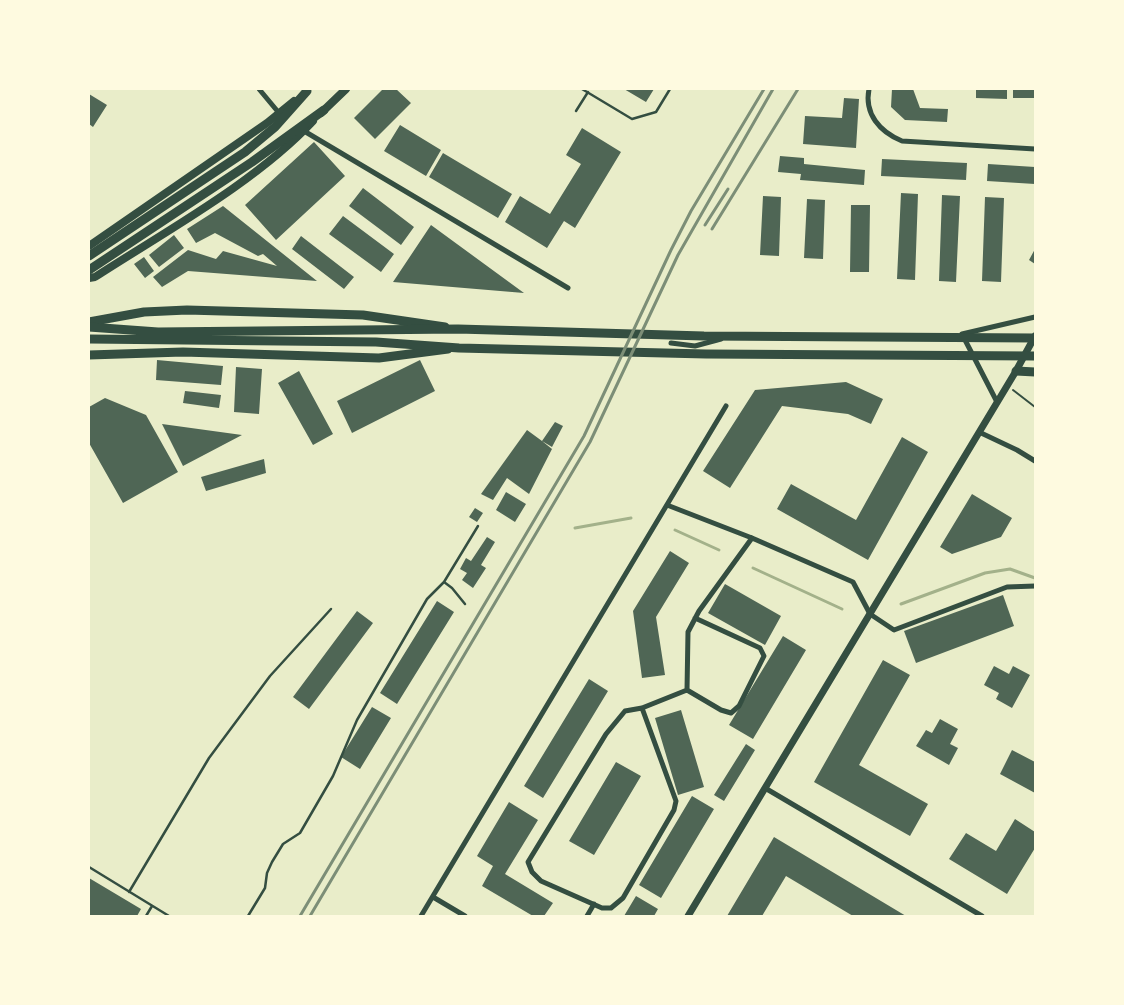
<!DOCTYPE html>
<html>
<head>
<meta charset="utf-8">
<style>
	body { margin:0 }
	#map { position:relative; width:1124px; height:1005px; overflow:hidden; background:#e9edc9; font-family:Ubuntu,sans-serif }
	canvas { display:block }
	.frame { position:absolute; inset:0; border:90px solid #fefae0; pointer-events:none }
</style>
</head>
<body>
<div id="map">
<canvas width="1124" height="1005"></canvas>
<div class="frame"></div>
</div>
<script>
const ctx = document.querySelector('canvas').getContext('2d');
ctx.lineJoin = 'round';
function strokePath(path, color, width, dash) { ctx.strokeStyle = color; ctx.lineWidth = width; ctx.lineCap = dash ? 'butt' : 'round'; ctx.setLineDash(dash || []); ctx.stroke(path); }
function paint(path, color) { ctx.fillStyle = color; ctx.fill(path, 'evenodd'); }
strokePath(new Path2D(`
	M575,528L631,518
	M675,530L719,550
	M753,568L842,609
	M901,604L985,573L1010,569L1035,578`), '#a3b18a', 3);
paint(new Path2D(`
	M383,89H396L411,103L375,139L354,118Z
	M624,89H654L646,102Z
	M892,89H913L920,108L948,109L947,122L905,120L891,107Z
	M976,89H1007V99L976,98Z
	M1013,89H1035V98H1013Z
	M89,94L107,105L93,127L89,124Z
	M844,98L859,99L856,148L803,144L805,116L842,118Z
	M400,125L441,150L426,176L384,151Z
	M582,128L621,152L575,228L564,221L547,248L505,222L520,196L550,214L581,164L566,155Z
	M314,142L345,176L276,240L245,205Z
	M443,153L512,194L498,218L429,177Z
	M780,156L804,158V164L865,170L864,185L800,180L801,174L778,172Z
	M882,159L967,163L966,180L881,176Z
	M988,164L1035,167V184L987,181Z
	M363,188L414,227L401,245L349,206Z
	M901,193L918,194L915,280L897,279Z
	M942,195L960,196L956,282L939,281Z
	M763,196L781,197L779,256L760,255Z
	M985,197L1004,198L1001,282L982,281Z
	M807,199L825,200L823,259L804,258Z
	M851,205H870L869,272H850Z
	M223,206L317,281L188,271L162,287L153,277L188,250L216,259L223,251L277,266L263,254L258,256L215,233L196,243L187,229Z
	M343,216L394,254L381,272L329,234Z
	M431,225L524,293L393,282Z
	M174,235L184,248L159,267L149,255Z
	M301,236L354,277L344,289L292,249Z
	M1035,249V264L1029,260Z
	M144,257L154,271L145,278L134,264Z
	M157,360L223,366L221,385L156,380Z
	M420,360L435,391L352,433L337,401Z
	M236,367L262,369L259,414L234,412Z
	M299,371L333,434L313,445L278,383Z
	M846,382L883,399L871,424L848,414L782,406L730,488L703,471L755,390Z
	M185,391L221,395L219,408L183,403Z
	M105,398L146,415L178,472L123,503L89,443V407Z
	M555,422L563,426L552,447L542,441L552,449L529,494L507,478L493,500L481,494L527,430L542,441Z
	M162,424L242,435L183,466Z
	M902,437L928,452L868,560L777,509L791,484L856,520Z
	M264,459L266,473L206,491L201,477Z
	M506,492L526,504L515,522L496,510Z
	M972,494L1012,518L1001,537L952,554L940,547Z
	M475,508L483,513L477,522L469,517Z
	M487,537L495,542L481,565L486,568L473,588L462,580L467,573L460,569L466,558L471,561Z
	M670,551L689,563L656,617L665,675L642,678L633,611Z
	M725,584L781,616L765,645L708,613Z
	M1003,595L1014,626L916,663L904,631Z
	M437,601L454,612L397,704L380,693Z
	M357,611L373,623L309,709L293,697Z
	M783,636L806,650L753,739L729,725Z
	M883,660L910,675L859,765L928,804L910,836L814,782Z
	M994,666L1009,674L1013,666L1030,675L1012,708L996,699L999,693L984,685Z
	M589,679L608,691L543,798L524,786Z
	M372,707L391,718L360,769L341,757Z
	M681,710L704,787L678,795L655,718Z
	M940,719L958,729L950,744L958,748L949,765L916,746L926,730L932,733Z
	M746,744L755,750L724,801L714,795Z
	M1012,750L1035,762V793L1000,774Z
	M616,762L641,776L594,855L569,841Z
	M692,796L714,809L661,898L639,885Z
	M509,802L538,820L505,874L553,903L544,916H533L482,886L493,866L477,856Z
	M1015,819L1035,832V848L1007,894L949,859L966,833L996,851Z
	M774,837L906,916H853L786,876L762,916H727Z
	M89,878L141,909L137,916H89Z
	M636,896L658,909L654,916H624Z`), '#4f6655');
strokePath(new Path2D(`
	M1013,390L1035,407`), '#344e41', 2);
strokePath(new Path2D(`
	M582,89L632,119L656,112L670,89
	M576,111L588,92
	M444,582L452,588L465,604
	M89,867L169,916
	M129,892L209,758L270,676L331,609
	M146,916L152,906
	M248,916L265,888L267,873L272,862L283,844L300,833L333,776L357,720L427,599L444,582L478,526`), '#344e41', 2.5);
strokePath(new Path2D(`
	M259,89L279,113
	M869,89C864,114 880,132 902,141L1035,149
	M304,131L568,288
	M962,334L1035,317
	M964,338L997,402
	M671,343L695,346L721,339
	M979,432L1017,450L1035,461
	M667,505L752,538L853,582L870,614L894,630L1007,587L1035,586
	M687,690L721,710L731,713L739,706L764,656L760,648L695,618
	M642,708L676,801L674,810L623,898L611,908H602L541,881L532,872L528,862L606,734L625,711L642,708L687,690L688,632L699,611L752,538
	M765,788L982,916
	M433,897L465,916
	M421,916L726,406
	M587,916L594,904`), '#344e41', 5);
strokePath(new Path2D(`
	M688,916L1016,371L1035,336`), '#344e41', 7);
strokePath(new Path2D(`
	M321,113L346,89
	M89,246L267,123L294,101
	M89,278L95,277C166,231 256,182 313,121`), '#344e41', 8);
strokePath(new Path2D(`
	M89,256L245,152L275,127L307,91
	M89,270L252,162L324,110
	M89,322L144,312L187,310L363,315L445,327
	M89,355L183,352L379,358L448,349
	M1016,371L1035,372`), '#344e41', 9);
strokePath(new Path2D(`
	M89,327L158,332L458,329L704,336L1035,338
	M89,339L376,342L459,348L706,354L1035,356`), '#344e41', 9);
strokePath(new Path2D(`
	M705,225L728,189
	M712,229L798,89
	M300,916L584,436L671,250L691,211L764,89
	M310,916L590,442L678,255L773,89`), '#7c8e77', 3);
</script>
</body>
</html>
